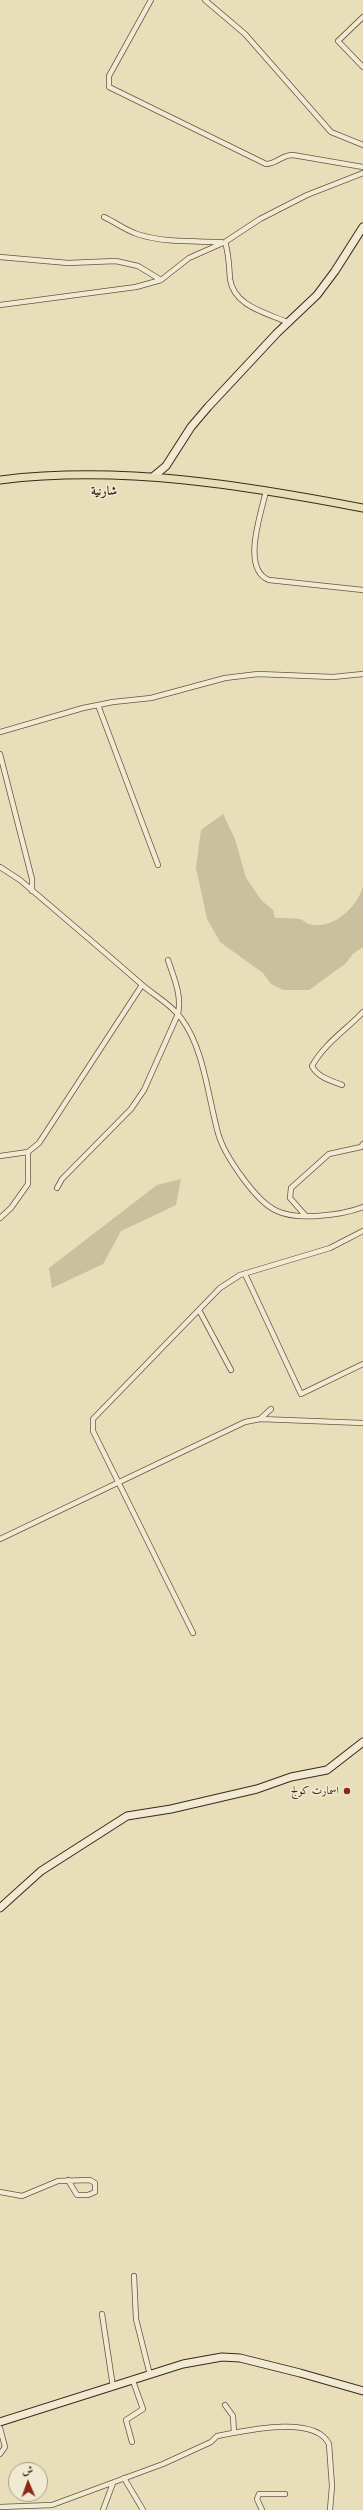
<!DOCTYPE html>
<html>
<head>
<meta charset="utf-8">
<style>
	body { margin:0 }
	#map { position:relative; width:363px; height:2510px; overflow:hidden; background:#e8deba; font-family:"IM FELL French Canon",Amiri,serif }
	canvas { display:block }
	.north { position:absolute; left:8px; top:2462px; width:40px; height:40px; box-sizing:border-box; background:#f0ead2; border:1px solid #a79d88; border-radius:50%; rotate:358deg; font-size:11px; font-weight:700; line-height:16px; text-align:center; color:#3a291a }
	.north::after { content:''; display:block; margin:auto; width:14px; height:18px; background:#8f2418; clip-path:polygon(50% 0,100% 100%,50% 72%,0 100%) }
</style>
</head>
<body>
<div id="map">
<canvas width="363" height="2510"></canvas>
<div class="north">ش</div>
</div>
<script>
const ctx = document.querySelector('canvas').getContext('2d');
ctx.lineJoin = 'round';
function paint(path, color) { ctx.fillStyle = color; ctx.fill(path, 'evenodd'); }
function strokePath(path, color, width, dash) { ctx.strokeStyle = color; ctx.lineWidth = width; ctx.lineCap = dash ? 'butt' : 'round'; ctx.setLineDash(dash || []); ctx.stroke(path); }
function label(font, color, halo, rows, align = 'center') {
  ctx.font = font + ' "IM FELL French Canon",Amiri,serif'; ctx.lineWidth = 3; ctx.setLineDash([]); ctx.textBaseline = 'middle'; ctx.strokeStyle = halo; ctx.fillStyle = color; for (const [text, x, y, turn = 0] of rows) {
    ctx.save(); ctx.translate(x, y); ctx.rotate((+turn || 0) * Math.PI / 180); ctx.textAlign = isNaN(turn) ? turn : align; if (halo) ctx.strokeText(text, 0, 0); ctx.fillText(text, 0, 0); ctx.restore();
  }
}
paint(new Path2D(`
	M223,814L235,839L246,878L262,901L273,910L275,918C283,918 292,918 300,919C304,921 309,925 314,925C336,927 358,906 363,886V947L353,954L345,964L309,990H283L271,984L263,973L220,942L207,919L196,868L201,830Z
	M181,1179L176,1205L121,1231L103,1264L52,1288L49,1268L157,1185Z`), '#cabf9f');
const street = new Path2D(`
	M151,0L109,76V87L266,164C277,164 281,155 293,155L363,167
	M205,0L245,34L331,132L363,145
	M363,17L338,41L363,67
	M104,217C115,222 125,230 137,234C164,243 194,241 221,242
	M225,242C229,254 229,266 230,279C234,307 268,313 289,323
	M0,257L68,263L116,261L138,266L161,280L189,258L225,242L260,219L307,195L363,173
	M0,305L136,287L161,280
	M266,491C261,514 241,569 269,580L363,590
	M98,705L158,865
	M0,732L83,708L113,702L151,698L225,678L258,674L333,677L363,674
	M0,754L32,879V891
	M0,867L20,880C60,914 100,948 140,983C153,995 170,1003 181,1018C204,1048 208,1097 218,1133C224,1155 256,1202 277,1211C298,1221 342,1215 363,1207
	M342,1085C332,1081 317,1077 312,1066C324,1044 346,1030 363,1012
	M0,1156L28,1152L39,1143L142,985
	M57,1188L62,1179L131,1109L144,1090L178,1014C182,995 174,978 168,960
	M305,1215L290,1198L291,1188L329,1154L361,1147L363,1144
	M0,1218L11,1208L28,1184V1152
	M245,1274L301,1394L363,1364
	M199,1310L231,1370
	M260,1419L271,1409
	M0,1539L245,1422L260,1419L363,1423
	M193,1633L93,1431V1419L220,1288L240,1275L330,1248L363,1231
	M0,2192L22,2196L58,2181L90,2180L95,2183V2192L88,2195H77L68,2180
	M134,2276L136,2319L150,2375
	M102,2314L113,2387
	M225,2405L233,2416L234,2433
	M0,2428L5,2447L0,2454
	M132,2442L126,2420L143,2409L133,2381
	M124,2478L143,2510
	M0,2507L52,2505L163,2464L211,2442L217,2436C244,2431 315,2414 329,2444L332,2486L330,2510
	M103,2510L113,2483
	M262,2510L257,2499L259,2494H285`);
const secondary = new Path2D(`
	M154,476L166,466L191,427L208,407L277,333L317,295L335,271L363,227
	M0,1908L41,1871L127,1816L171,1809L257,1789L291,1777L327,1770L363,1742
	M0,2422L183,2364L222,2357L240,2358L300,2373L363,2391`);
const primary = new Path2D(`
	M0,480C122,465 243,485 363,508`);
strokePath(street, '#665642', 6);
strokePath(secondary, '#3a291a', 9);
strokePath(primary, '#3a291a', 9);
strokePath(street, '#f0ead2', 4.5);
strokePath(secondary, '#f0ead2', 7);
strokePath(primary, '#e8deba', 7);
for (const [x, y, r, color] of [
	[347,1791,4,"#8f2418"]
]) { const dot = new Path2D(); dot.arc(x, y, r, 0, 2 * Math.PI); ctx.fillStyle = color; ctx.fill(dot); strokePath(dot, '#f0ead2', 1.5); }
label('11px', '#3a291a', '#f0ead2', [
	["اسمارت كولج",339,1791]
], 'right');
label('bold 13px', '#3a291a', '#f0ead2', [
	["شارنية",104,492]
]);
</script>
</body>
</html>
